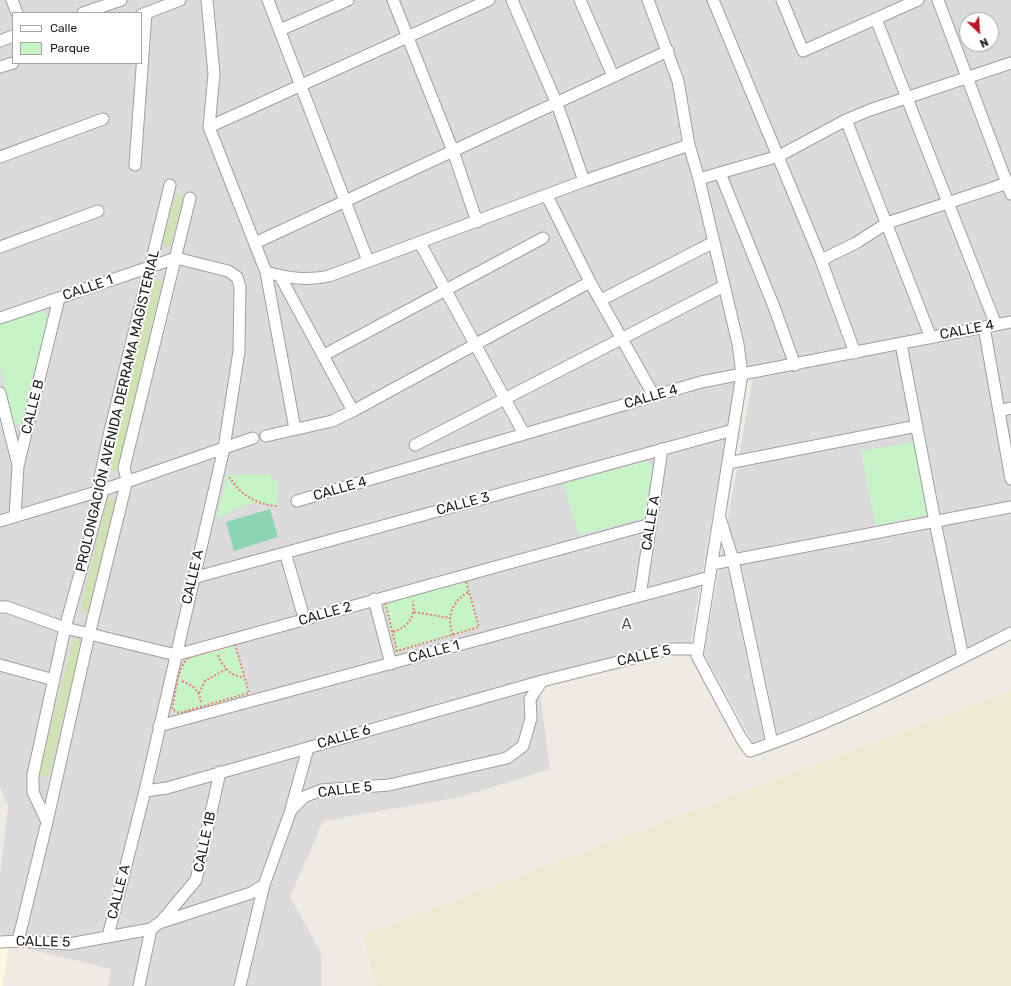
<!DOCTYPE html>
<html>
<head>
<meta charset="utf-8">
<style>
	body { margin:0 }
	#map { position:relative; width:1011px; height:986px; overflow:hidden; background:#eeebe5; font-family:Rubik,sans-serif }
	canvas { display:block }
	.legend { position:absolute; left:12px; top:12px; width:130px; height:52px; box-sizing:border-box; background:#fff; border:1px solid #a5a5a5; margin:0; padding:5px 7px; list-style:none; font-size:12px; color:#1e1e1e }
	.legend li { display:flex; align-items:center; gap:8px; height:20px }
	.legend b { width:20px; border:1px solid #a5a5a5 }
	.north { position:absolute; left:959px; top:12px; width:40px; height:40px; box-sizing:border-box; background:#fff; border:1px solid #a5a5a5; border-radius:50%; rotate:155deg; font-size:11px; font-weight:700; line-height:16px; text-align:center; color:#1e1e1e }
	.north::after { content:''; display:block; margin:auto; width:14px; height:18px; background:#b71523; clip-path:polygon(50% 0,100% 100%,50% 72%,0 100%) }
</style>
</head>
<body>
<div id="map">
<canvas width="1011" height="986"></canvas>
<ul class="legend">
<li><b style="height:5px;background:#fff"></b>Calle</li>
<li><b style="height:11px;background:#c7f4c7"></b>Parque</li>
</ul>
<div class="north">N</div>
</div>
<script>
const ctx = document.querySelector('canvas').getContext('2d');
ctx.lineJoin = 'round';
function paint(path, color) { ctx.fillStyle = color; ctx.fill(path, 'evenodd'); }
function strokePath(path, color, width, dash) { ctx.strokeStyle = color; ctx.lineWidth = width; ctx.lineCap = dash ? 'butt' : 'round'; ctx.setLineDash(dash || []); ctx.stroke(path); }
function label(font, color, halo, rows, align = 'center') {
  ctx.font = font + ' Rubik,sans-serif'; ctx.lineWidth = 4; ctx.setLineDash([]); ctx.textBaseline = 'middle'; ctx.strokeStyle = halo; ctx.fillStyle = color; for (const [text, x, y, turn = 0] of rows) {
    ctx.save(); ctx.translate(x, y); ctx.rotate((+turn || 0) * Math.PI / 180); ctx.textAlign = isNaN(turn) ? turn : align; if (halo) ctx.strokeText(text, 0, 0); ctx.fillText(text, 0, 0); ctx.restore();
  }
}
paint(new Path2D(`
	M0,0H1011V630L911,681L754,745L704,654L753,377L736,378L690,645L674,646L673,641L648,653L538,678L550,769L461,797L323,821L290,897L321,953V986H108L111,969L24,948L0,933V876L8,806L0,787ZM13,13H141V63H13ZM967,20H991V44H967Z`), '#dcdbdb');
paint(new Path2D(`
	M0,947L8,948L3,986H0Z`), '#fcf9e1');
paint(new Path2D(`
	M1011,690V986H377L362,934Z`), '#ebebd3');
paint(new Path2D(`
	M176,195L183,198L171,244L166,248L163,242Z
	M157,280H160L162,283L118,470L112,471L109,465L154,282Z
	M109,498L114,500L115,504L89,610L85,613L81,611V608L106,503Z
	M77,638L80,639L82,643L48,777L39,775L72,644L74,639Z`), '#cee3b1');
paint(new Path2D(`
	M42,310L49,318L24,422L18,425L14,421L0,367V324Z
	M915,442L930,514L876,526L861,451Z
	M645,461H648L653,467L644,518L579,535L564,484Z
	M227,475H271V480H278L277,506L258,503L246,504L217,519Z
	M466,578L480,628L397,652L383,603Z
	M235,643L250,694L178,715L171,709L184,661L188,657Z`), '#c7f4c7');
paint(new Path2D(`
	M270,509L278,537L234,551L226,522Z`), '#8cd5b3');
const minor = new Path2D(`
	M12,0L17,13
	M207,0L214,74L209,127L266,272L295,429
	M268,0L368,261
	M393,0L453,151L477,222
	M512,0L557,104L584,181
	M580,0L613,76
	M648,0L678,81L689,145L699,179L738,344L742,374L697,656L741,738L750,751C841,720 926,676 1011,633
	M713,0L821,260L855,353
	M782,0L803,51L918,0
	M938,0L1011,194
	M83,13L121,0
	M141,15L180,0
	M876,19L996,325
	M280,30L348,0
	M0,41L13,36
	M0,67L13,63
	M846,120L931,338
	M209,127L489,0
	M0,157L103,119
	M135,165L146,13
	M720,173L774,307L795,365
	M699,179L779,156L846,120L870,110L1011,63
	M547,196L590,282L654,396
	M255,243L668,51
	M420,243L524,434
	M0,247L98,211
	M821,260L856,243L887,223L1011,182
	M266,272C288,278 307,281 329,276L584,181L689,145
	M280,276L353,411
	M601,300L714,242
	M0,318L176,258L228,271L237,277L240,287L239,351L224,448L145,791L108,936
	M984,327L1011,479
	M901,344L935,522L963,657
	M324,355L543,238
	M0,393L18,465
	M999,411L1011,408
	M266,436L332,421L353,411L590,282
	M415,445L724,286
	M728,463L917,426
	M297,501L701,382L1011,322
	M15,516L18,466L59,298
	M720,518L733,560L772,743
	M0,521L103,490L253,438
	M287,559L302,611
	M712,564L1011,507
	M193,578L733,430
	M640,596L662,449
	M374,599L391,664
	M0,607H7L65,628L176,655L651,524
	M0,665L54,680
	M159,726L710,577
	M145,791L167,788L542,681
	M291,809L308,748
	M47,822L33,792V775L65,628L103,490L100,478L110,431L170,185
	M160,923L196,880L220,772
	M18,941L47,822L89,635L127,480L124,468L190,198
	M0,942L18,941L69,944L151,929L159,923L251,893L264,885L291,810L304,797L321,790L389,785L507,758L523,746L531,718L530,699L542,681L670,649H698
	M139,986L151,929
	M240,986L264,885`);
strokePath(minor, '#9f9f9f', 13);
strokePath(new Path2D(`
	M229,477C241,495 255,504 277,506
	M465,578L479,627L397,651L385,602Z
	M414,612L450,618
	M393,632C408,627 416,617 413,601
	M453,635C446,618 452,600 469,592
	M235,644L249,693L179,713L172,709C176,693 176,669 189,657Z
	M218,655C223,667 231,677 244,677
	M182,681C193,685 200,691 201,703
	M199,693L205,681L226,669`), '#eb7c7a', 2, [2, 2]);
strokePath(minor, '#fff', 11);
label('14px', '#1e1e1e', '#fff', [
	["CALLE 1",88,288,-19],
	["CALLE 4",967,330,-11],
	["CALLE 4",651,397,-16],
	["CALLE B",33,407,-76],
	["PROLONGACIÓN AVENIDA DERRAMA MAGISTERIAL",118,411,-77],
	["CALLE 4",340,489,-16],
	["CALLE 3",463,504,-15],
	["CALLE A",651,523,-81],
	["CALLE A",193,577,-77],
	["CALLE 2",325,614,-16],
	["CALLE 1",434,652,-15],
	["CALLE 5",644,656,-13],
	["CALLE 6",344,737,-16],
	["CALLE 5",345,790,-7],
	["CALLE 1B",205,842,-78],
	["CALLE A",119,892,-76],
	["CALLE 5",43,942,1]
]);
ctx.letterSpacing = '1px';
label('15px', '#515151', '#fff', [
	["A",627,625]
]);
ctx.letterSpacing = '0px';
</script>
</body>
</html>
